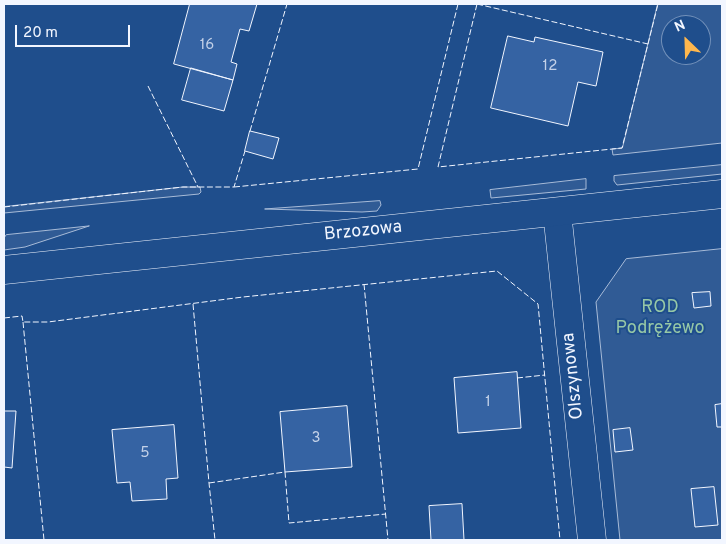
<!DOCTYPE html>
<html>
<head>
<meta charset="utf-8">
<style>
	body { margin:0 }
	#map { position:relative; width:726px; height:544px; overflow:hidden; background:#1f4e8c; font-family:Overpass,sans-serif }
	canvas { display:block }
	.frame { position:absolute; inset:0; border:5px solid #f2f6ff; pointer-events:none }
	.north { position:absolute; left:661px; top:15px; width:50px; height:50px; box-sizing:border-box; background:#1f4e8c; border:1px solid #7391ba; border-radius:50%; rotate:336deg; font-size:14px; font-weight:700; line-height:20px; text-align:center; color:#f2f6ff }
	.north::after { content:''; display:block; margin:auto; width:18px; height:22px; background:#ffb74d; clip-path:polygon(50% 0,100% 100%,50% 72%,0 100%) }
	.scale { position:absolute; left:15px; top:25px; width:115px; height:22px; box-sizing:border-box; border:2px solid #f2f6ff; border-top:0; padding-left:6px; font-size:15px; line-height:18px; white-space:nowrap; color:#f2f6ff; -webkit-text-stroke:4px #1f4e8c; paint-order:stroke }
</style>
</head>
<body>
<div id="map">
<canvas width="726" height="544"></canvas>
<div class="frame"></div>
<div class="north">N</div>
<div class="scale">20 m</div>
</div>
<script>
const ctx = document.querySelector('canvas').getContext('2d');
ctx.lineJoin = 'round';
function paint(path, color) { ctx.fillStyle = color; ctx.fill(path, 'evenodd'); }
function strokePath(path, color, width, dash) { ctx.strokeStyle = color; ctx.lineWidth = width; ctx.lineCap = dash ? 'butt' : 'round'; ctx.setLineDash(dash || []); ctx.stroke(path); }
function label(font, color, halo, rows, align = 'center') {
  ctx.font = font + ' Overpass,sans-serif'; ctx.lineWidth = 4; ctx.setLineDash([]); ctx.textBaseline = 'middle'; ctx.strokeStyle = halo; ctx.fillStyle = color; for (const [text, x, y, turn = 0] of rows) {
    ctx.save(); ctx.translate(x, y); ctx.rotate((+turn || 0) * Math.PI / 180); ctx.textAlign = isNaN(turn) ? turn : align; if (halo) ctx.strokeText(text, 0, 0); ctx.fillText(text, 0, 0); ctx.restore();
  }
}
const built = new Path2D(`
	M658,4H722V143L613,155L612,149L622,148ZM671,25H701V55H671Z
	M722,165V174L617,185L614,181V176Z
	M586,179V189L491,198L490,190Z
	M183,187H200L201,192L199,194L4,213V207Z
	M380,201L381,205L377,211L362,212L265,209Z
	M89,226L25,247L4,250V238L6,235Z
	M722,249V540H620L596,302L626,259Z`);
paint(built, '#305b95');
strokePath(built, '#a8bbd7', 1);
const building = new Path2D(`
	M190,4H257L249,31L240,29L231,62L237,64L233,80L174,64Z
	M508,36L534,42L535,37L603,52L596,86L578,82L568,126L491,108Z
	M191,68L233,80L224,111L182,100Z
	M250,131L279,138L273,159L245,151Z
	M710,292L711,306L694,308L692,293Z
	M517,372L521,428L458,433L454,378Z
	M722,404V427H717L715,405Z
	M347,406L352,467L285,472L280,412Z
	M4,411H16L12,468L4,467Z
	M174,425L178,478L166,479L167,499L132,501L130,482L117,483L112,430Z
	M630,428L633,450L615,452L613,430Z
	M714,487L718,525L695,527L691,489Z
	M462,504L464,540H431L429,506Z`);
paint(building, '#3563a3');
strokePath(building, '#f2f6ff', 1);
const minor = new Path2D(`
	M557,212L592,540`);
const secondary = new Path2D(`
	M4,270L722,194`);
strokePath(minor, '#f2f6ff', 29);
strokePath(secondary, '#f2f6ff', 29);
strokePath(minor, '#1f4e8c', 28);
strokePath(secondary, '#1f4e8c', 28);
strokePath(new Path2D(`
	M477,4L648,44L622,148L438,167Z
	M4,7V4
	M648,44L658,4
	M148,86L198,187
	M250,131L287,4
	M234,187L418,169L458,4
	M4,207L183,187H234L245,151
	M364,284L388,540
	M193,304L209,483L215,540
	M4,318L22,316L23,322H48L243,297L497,271L538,304L560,540
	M23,322L44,540
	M517,378L545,375
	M209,483L285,472L289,523L386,514`), '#f2f6ff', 1, [6, 2.5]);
label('15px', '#c3d1e8', null, [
	["16",207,46],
	["12",550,67],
	["1",488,403],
	["3",316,439],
	["5",145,454]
]);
label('18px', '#f2f6ff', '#1f4e8c', [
	["Brzozowa",363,232,-6],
	["Olszynowa",574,376,-96]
]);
label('18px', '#97c8a6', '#1f4e8c', [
	["ROD",660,308],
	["Podrężewo",660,329]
]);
</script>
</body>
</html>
